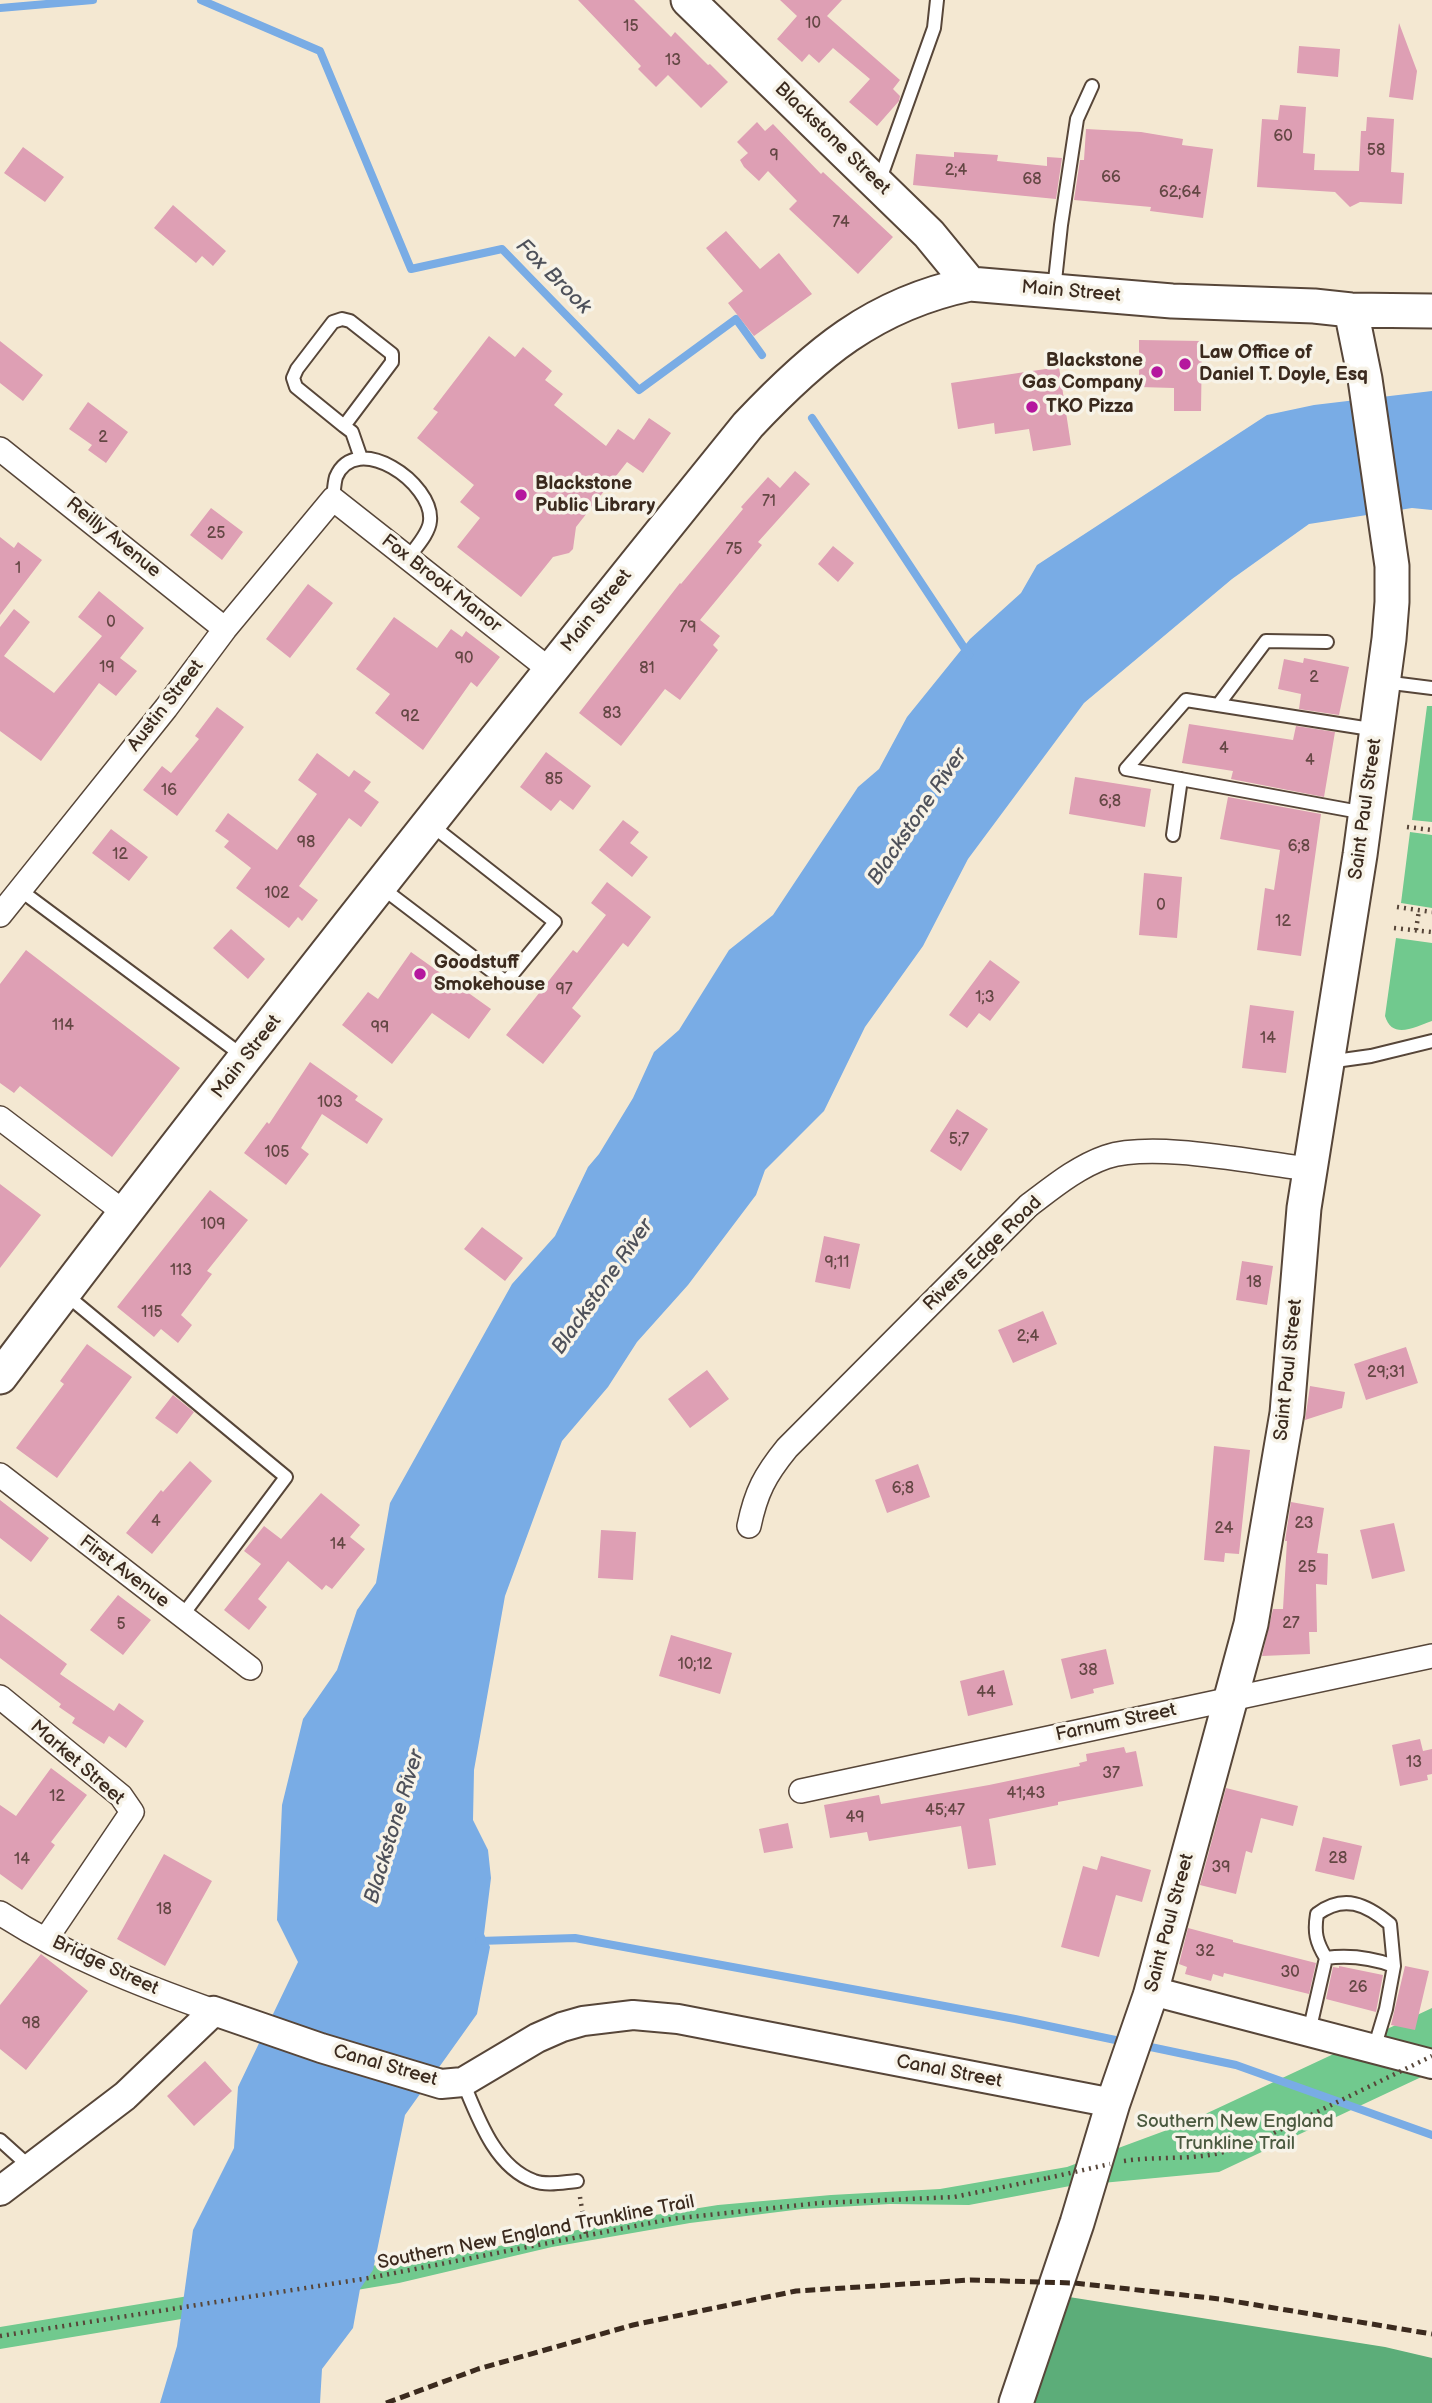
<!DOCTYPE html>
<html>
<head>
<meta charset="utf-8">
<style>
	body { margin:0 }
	canvas { display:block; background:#f4e8d2 }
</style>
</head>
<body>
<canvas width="1432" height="2403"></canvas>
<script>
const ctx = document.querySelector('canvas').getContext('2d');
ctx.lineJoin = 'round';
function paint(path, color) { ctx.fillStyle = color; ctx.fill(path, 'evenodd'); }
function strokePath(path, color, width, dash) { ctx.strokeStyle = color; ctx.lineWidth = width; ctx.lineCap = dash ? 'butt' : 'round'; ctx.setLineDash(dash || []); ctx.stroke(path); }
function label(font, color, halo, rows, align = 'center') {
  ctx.font = font + ' "Balsamiq Sans",sans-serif'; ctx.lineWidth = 7; ctx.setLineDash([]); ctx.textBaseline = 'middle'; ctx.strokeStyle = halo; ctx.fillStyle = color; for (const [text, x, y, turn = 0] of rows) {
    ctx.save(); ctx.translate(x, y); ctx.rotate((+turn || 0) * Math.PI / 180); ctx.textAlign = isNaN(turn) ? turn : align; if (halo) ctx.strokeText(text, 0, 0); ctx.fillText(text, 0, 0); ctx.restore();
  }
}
paint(new Path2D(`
	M1427,706H1432V822L1412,820Z
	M1410,832L1432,835V908L1401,903Z
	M1396,938L1432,943V1021C1415,1027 1392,1040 1385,1016Z
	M1432,2008V2072L1219,2172L1070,2186L969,2205L890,2204L802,2209L690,2223L552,2247L399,2283L0,2349V2327L377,2265L450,2256L636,2218L718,2205L831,2195L940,2189L1067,2167L1186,2123Z`), '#71c98e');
paint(new Path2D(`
	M1050,2294L1385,2347L1432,2358V2403H1012Z`), '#5cad79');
paint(new Path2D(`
	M1432,391V510L1412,508L1309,524L1232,579L1084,703L968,859L923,946L865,1027L824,1111L765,1170L756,1195L688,1285L637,1342L608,1387L562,1441L505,1596L474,1770L473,1820L488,1850L491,1878L484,1934L490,1947L477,2014L405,2115L373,2270L360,2289L353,2328L322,2369L320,2403H160L177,2346L193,2230L234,2148L238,2087L298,1962L277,1920L282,1805L303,1719L337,1670L357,1610L376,1583L390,1503L512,1284L555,1236L588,1167L599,1154L633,1098L654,1052L679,1030L729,950L773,915L858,787L879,769L907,717L970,639L1021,593L1037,565L1267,415L1314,405Z`), '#79ace5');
strokePath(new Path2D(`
	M201,0L320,51L411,269L502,249L639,390L736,319L762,355
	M0,8L93,0
	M812,418L969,655
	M479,1941L575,1938L1015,2019L1125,2042
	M1141,2045L1236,2065L1432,2135`), '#79ace5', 8);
paint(new Path2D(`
	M578,0H634L671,37L675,32L708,65L710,64L728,82L701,108L668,75L656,87L638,69L641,66Z
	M780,0H842L827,16L900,80L893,89L900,96L899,101L877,126L849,102L870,79L833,48L819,63L809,54L802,62L777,39L797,16Z
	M1399,23L1417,71L1413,100L1389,97Z
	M1299,46L1340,49L1338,77L1297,73Z
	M1280,105L1306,107L1303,153L1315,154L1314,170L1359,171L1361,131H1366L1367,117L1394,119L1391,172L1404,173L1402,204L1360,202L1350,207L1335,192L1257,187L1262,119L1278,120Z
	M757,122L765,131L773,124L821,174L823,172L893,237L858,274L789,209L797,201L768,171L759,181L744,167L740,160L748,153L737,142Z
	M1086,129L1141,132L1183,139L1182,145L1213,149L1203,218L1150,211L1151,207L1074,200L1080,160H1084Z
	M23,147L64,177L45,202L4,173Z
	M954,152L998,155L997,161L1047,166V157L1062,158L1056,199L913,185L916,154L954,157Z
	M173,205L226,251L213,266L202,256L196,263L154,228Z
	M726,231L760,269L779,253L812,294L754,336L728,303L743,291L706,248Z
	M489,336L515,357L523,347L552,371L545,380L563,394L554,405L606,446L618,429L634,440L649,418L671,433L643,473L627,462L576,527L573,549L569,553L553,557L521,597L457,547L480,518L460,502L474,485L417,438L438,412L433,409Z
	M1139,340L1202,341L1201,411H1174V388L1139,387Z
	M0,341L43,375L23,401L0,383Z
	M1059,367L1071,445L1033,451L1029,429L995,434L994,423L958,429L951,383Z
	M88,402L128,432L106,463L88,450L92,445L69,429Z
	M795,471L810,484L758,542L762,545L700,620L720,636L713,645L718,650L680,700L665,689L621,746L579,713L680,583L681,584L743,509L741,507L768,477L780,488Z
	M211,508L243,532L222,560L190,535Z
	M0,537L14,548L18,542L42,560L0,615Z
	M833,546L854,563L838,582L818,564Z
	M308,584L333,603L290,658L266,639Z
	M99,591L144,628L120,658L137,671L116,696L99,683L41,761L0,731V627L14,609L30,622L4,656L54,693L102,636L78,617Z
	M394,617L437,648L451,629L462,637L466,631L500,657L477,687L471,682L423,750L375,713L390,694L356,669Z
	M1304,658L1349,667L1339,715L1299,709L1301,694L1278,689L1284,659L1303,663Z
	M217,707L244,727L177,816L143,790L162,766L171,773L199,739L195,736Z
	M1189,724L1293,740L1296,726L1335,732L1324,797L1231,779L1233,771L1182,763Z
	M546,752L591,786L573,810L560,800L551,811L520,787Z
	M317,753L349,777L354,770L371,782L364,791L379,802L361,827L349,818L299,886L318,900L302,921L298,917L289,928L236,888L251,868L224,847L229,841L215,831L228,813L277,850L317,794L298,780Z
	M1075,777L1151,789L1145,827L1069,814Z
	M1228,797L1321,814L1301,956L1257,950L1265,888L1274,890L1280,850L1220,839Z
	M623,820L639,832L630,843L648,857L632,877L599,850Z
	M111,829L148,857L129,881L92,853Z
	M1144,873L1182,877L1177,938L1139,935Z
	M607,882L651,917L628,947L623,943L572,1008L581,1016L543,1064L506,1035L573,950L577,953L606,915L591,903Z
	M231,929L265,959L248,979L213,948Z
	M26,950L180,1068L112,1157L20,1086L14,1093L0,1083V984Z
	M411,952L491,1009L469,1039L432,1013L392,1064L342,1025L368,992L378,999Z
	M990,960L1020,982L990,1021L979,1013L967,1028L949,1015Z
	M1250,1005L1294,1011L1286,1073L1242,1068Z
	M310,1062L358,1096L355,1100L383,1119L367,1144L322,1114L301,1148L309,1154L286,1185L244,1153L267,1122L269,1124Z
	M957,1109L988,1129L961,1171L930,1151Z
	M0,1184L41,1215L0,1268Z
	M210,1190L248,1220L207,1271L212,1274L181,1315L192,1325L178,1343L161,1329L154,1337L117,1307Z
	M482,1227L523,1258L505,1281L464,1249Z
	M824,1236L860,1244L850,1289L815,1282Z
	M1242,1261L1273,1266L1267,1305L1236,1300Z
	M1043,1311L1057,1344L1013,1363L998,1330Z
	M87,1344L132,1377L57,1478L16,1448L64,1384L60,1381Z
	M1406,1347L1418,1383L1366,1400L1354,1364Z
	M707,1370L729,1399L690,1428L668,1399Z
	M1310,1386L1345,1392L1342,1408L1305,1420Z
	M173,1395L194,1412L177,1434L155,1418Z
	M1214,1446L1250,1450L1239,1554L1225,1553L1224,1562L1204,1560Z
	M190,1461L212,1481L152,1554L126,1533L161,1490L163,1492Z
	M918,1464L930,1497L887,1513L875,1480Z
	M321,1493L360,1525L350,1537L365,1549L332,1589L326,1585L322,1590L288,1561L258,1599L267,1607L249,1630L224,1610L261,1564L244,1551L264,1526L281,1539Z
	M0,1500L49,1538L31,1562L0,1538Z
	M1291,1502L1324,1508L1317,1553L1328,1554L1327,1585L1316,1584L1317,1632H1309L1310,1654L1262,1656L1273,1609H1283L1287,1541H1285Z
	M1394,1523L1405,1571L1372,1579L1360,1530Z
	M601,1530L636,1532L633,1580L598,1578Z
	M118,1595L151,1620L123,1655L90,1630Z
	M0,1614L67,1664L60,1674L114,1711L119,1703L144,1721L126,1748L109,1736L104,1744L72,1723L75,1718L59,1707L61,1704L0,1658Z
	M671,1635L732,1653L720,1694L659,1676Z
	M1106,1649L1114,1684L1093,1689L1094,1693L1071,1699L1061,1659Z
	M1004,1670L1013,1705L968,1716L960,1681Z
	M1420,1739L1423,1751L1432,1749V1774L1427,1775L1428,1780L1400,1786L1392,1745Z
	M1124,1747L1126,1753L1136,1751L1143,1786L1058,1802V1805L989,1819L996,1865L968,1869L961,1826L869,1841L867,1832L830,1838L824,1805L879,1795L881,1804L989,1785L1080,1766L1079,1763L1087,1761L1086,1754Z
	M51,1768L87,1795L51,1842L55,1845L22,1890L0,1874V1805L16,1816Z
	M1226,1788L1298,1806L1293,1826L1261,1818L1252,1853L1246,1851L1236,1894L1200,1885Z
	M788,1823L793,1848L764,1853L759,1829Z
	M1323,1837L1362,1846L1354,1880L1315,1871Z
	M164,1854L212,1881L165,1966L117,1939Z
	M1101,1856L1151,1870L1142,1902L1116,1895L1099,1957L1061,1947L1083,1866L1097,1870Z
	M1188,1928L1233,1940V1942L1316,1963L1309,1994L1224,1973L1223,1977L1213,1974L1211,1981L1185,1974L1187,1967L1179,1964Z
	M41,1954L88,1991L26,2070L0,2049V2005Z
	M1339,1966L1383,1975L1376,2012L1326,1999L1333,1967L1339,1968Z
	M1405,1966L1429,1971L1415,2030L1391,2025Z
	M205,2061L232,2091L194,2126L167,2096Z`), '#de9fb4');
const service = new Path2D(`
	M879,182L934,28L937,0
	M1054,290L1061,225L1077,119L1092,86
	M344,426L392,362V354L350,321L342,319L333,322L297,369L293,378L296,387L344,426L352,432L361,458
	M333,499C334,492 334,484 336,477C356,430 434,483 430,521C429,534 415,548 408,558
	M1384,682L1432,688
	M1218,705L1266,641L1327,642
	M1365,813L1126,769L1186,700L1377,730
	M1173,835L1181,779
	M381,887L506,982L555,922L430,824
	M20,890L243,1056
	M1328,1062L1371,1056L1432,1041
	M64,1293L286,1477L182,1616
	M1326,1958C1349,1955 1372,1958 1394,1966
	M1309,2032L1326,1958C1316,1942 1314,1932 1317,1914C1344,1894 1366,1904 1390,1924L1394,1966L1386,2009L1374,2049
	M463,2082C478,2118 495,2167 534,2181C547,2186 564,2182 577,2181
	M0,2140L30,2167`);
const minor = new Path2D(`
	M0,449L225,629
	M0,915L166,708L225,629L333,499L550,670
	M0,1118L125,1213
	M0,1475L250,1668
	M749,1526C756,1492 765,1475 787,1448L1028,1206C1052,1188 1077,1167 1106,1157C1154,1141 1256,1163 1310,1169
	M0,1697L121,1796L132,1812L46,1939
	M801,1791L1432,1656
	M0,1913C66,1956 140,1985 214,2011`);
const tertiary = new Path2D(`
	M1152,1991L1432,2064
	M0,2191L125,2096L214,2011L321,2048L441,2084L463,2082L537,2038L562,2027L583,2021L633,2015L678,2019L1113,2103`);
const secondary = new Path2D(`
	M688,0L929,234L970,284
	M0,1377C243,1055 494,739 748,425C814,355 873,304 970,284L1172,301L1314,306L1351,310L1432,311
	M1016,2403L1077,2223L1113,2103L1150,1996L1251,1624L1287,1413L1304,1208L1360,855L1389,639L1392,602V566L1365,379L1351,310`);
strokePath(service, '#574639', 16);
strokePath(minor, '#574639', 26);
strokePath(tertiary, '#574639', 32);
strokePath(secondary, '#574639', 37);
strokePath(new Path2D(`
	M1407,827L1432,830
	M1397,907L1432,912
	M1394,928L1432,932
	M1416,930L1419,910
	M1124,2161C1150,2157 1176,2159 1202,2156C1232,2153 1259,2140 1286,2127
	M580,2197L586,2234
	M0,2336L369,2278L671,2219L820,2203L954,2197L1048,2178`), '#574639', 4.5, [2, 5]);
strokePath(service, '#fff', 12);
strokePath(minor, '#fff', 23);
strokePath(tertiary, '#fff', 28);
strokePath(secondary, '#fff', 33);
strokePath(new Path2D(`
	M386,2403L478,2369L633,2325L796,2291L970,2280L1074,2283L1220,2299L1432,2334`), '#3b2a1e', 5, [10, 5]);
strokePath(new Path2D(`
	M1286,2127L1432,2056
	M1048,2178L1110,2164`), '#574639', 4.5, [2, 5]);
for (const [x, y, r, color] of [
	[1185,364,7,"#b5179e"],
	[1157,372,7,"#b5179e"],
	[1032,407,7,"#b5179e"],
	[521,495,7,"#b5179e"],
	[420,974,7,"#b5179e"]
]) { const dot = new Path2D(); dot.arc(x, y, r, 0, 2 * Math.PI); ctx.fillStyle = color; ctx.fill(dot); strokePath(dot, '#f7f3e8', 2.5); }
label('16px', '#644744', null, [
	["10",813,24],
	["15",631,27],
	["13",673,61],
	["60",1283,137],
	["58",1376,151],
	["9",774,156],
	["2;4",956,171],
	["66",1111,178],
	["68",1032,180],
	["62;64",1180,193],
	["74",841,223],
	["2",103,438],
	["71",769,502],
	["25",216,534],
	["75",734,550],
	["1",18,569],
	["0",111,623],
	["79",688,628],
	["90",464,659],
	["19",107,668],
	["81",647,669],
	["2",1314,678],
	["83",612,714],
	["92",410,717],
	["4",1224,749],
	["4",1310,761],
	["85",554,780],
	["16",169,791],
	["6;8",1110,802],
	["98",306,843],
	["6;8",1299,847],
	["12",120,855],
	["102",277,894],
	["0",1161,906],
	["12",1283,922],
	["97",564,990],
	["1;3",985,998],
	["114",63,1026],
	["99",380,1028],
	["14",1268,1039],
	["103",330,1103],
	["5;7",959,1140],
	["105",277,1153],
	["109",213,1225],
	["9;11",837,1263],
	["113",181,1271],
	["18",1254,1283],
	["115",152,1313],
	["2;4",1028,1337],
	["29;31",1386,1373],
	["6;8",903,1489],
	["4",156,1522],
	["23",1304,1524],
	["24",1224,1529],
	["14",338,1545],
	["25",1307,1568],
	["27",1291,1624],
	["5",121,1625],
	["10;12",695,1665],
	["38",1088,1671],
	["44",986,1693],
	["13",1414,1763],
	["37",1111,1774],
	["41;43",1026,1794],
	["12",57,1797],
	["45;47",945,1811],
	["49",855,1818],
	["28",1338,1859],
	["14",22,1860],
	["39",1221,1868],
	["18",164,1910],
	["32",1205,1952],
	["30",1290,1973],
	["26",1358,1988],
	["98",31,2024]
]);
label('19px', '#3b2a1e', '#f7f3e8', [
	["Blackstone Street",832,139,44],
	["Main Street",1071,292,5],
	["Reilly Avenue",113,538,39],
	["Fox Brook Manor",441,584,38],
	["Main Street",597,611,-51],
	["Austin Street",166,706,-52],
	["Saint Paul Street",1366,809,-82],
	["Main Street",247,1057,-52],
	["Rivers Edge Road",983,1254,-44],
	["Saint Paul Street",1289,1370,-84],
	["First Avenue",124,1572,37],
	["Farnum Street",1116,1723,-12],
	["Market Street",77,1763,41],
	["Saint Paul Street",1170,1923,-75],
	["Bridge Street",105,1966,25],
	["Canal Street",385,2066,16],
	["Canal Street",949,2072,11],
	["Southern New England Trunkline Trail",536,2233,-11]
]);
label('bold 19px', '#3b2a1e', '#f7f3e8', [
	["Law Office of",1199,353],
	["Daniel T. Doyle, Esq",1199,375],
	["Blackstone",1143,361,"right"],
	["Gas Company",1143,383,"right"],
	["TKO Pizza",1046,407],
	["Blackstone",535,484],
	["Public Library",535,506],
	["Goodstuff",434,963],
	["Smokehouse",434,985]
], 'left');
label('19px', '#4b5a40', '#f7f3e8', [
	["Southern New England",1235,2122],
	["Trunkline Trail",1235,2144]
]);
label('italic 21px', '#4e515a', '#f7f3e8', [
	["Fox Brook",553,277,45],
	["Blackstone River",918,817,-56],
	["Blackstone River",603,1287,-55],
	["Blackstone River",395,1827,-73]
]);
</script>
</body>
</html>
